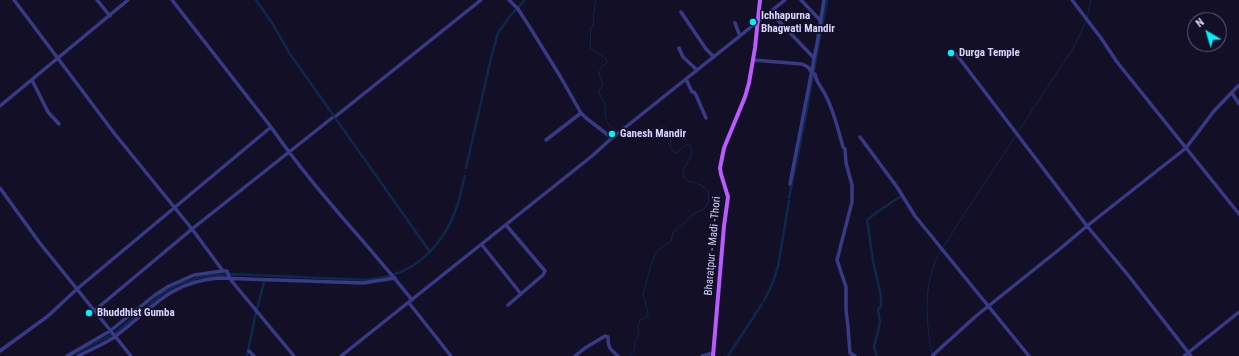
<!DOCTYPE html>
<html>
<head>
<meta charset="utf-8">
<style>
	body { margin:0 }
	#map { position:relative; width:1239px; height:356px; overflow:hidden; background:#120f26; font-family:"Roboto Condensed",sans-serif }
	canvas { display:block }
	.north { position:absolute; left:1187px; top:12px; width:40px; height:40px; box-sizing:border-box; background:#120f26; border:1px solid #615e7d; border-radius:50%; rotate:322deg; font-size:11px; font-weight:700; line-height:16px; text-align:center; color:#d7d4ff }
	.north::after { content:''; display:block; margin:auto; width:14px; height:18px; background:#00f1ff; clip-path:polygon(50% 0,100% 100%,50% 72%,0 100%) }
</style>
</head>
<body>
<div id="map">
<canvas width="1239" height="356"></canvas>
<div class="north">N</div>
</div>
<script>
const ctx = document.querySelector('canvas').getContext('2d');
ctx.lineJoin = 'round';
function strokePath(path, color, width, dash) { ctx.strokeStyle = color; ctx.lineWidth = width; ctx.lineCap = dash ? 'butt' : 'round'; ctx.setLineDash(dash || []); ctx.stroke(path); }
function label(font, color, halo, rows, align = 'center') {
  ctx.font = font + ' "Roboto Condensed",sans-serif'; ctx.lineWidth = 3.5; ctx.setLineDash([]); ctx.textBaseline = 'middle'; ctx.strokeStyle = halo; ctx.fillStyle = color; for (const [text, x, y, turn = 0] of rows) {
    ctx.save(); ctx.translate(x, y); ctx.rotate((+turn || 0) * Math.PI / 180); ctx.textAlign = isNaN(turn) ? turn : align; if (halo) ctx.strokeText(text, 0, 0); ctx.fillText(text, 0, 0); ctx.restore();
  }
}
strokePath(new Path2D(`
	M596,0L593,17L594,24L591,27L590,48L606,59L607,62C597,72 598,73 603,85L599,91C599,97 604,99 605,105C605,107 605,109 605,111C605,122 609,127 618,132
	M1087,18L1091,0
	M623,132L639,131L646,129L651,130L663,127L668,129L671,134L670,147L673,151L677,153L684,146L688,145L691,147C694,160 680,167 684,177C686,182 696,183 701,185C703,187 706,189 708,191L709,201L705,208L692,215L673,233L671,241L658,250L653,258L643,294L648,313V316L640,320L638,325C640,332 638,335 636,341C633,348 637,348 630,356
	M1018,132L1074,47L1086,21
	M943,247L1016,135
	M932,355C926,321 922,281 941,250`), '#0e284b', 1);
strokePath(new Path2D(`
	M256,0L272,23L290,54L430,252
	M466,168L491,58L498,33L510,16L525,0
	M789,198L803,130L827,0
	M764,301L773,282L778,266L789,201
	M257,309L264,282
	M115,333L162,294L179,284L201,277L231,274L368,280C375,278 382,278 389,276C421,268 446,239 456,209C460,198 462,186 465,176
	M70,356L111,335
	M247,356L256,312
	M728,356L762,304
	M877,356L874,347L880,323L878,309L881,306V296L873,261L867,220L877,212L901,196`), '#0e284b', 2.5);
strokePath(new Path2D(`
	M14,0L114,133L192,229L332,118
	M97,0L110,16
	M509,0L518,9L529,26L560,76L581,113L586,118L612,138
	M801,0L820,20
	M1072,0L1101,38L1117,62L1239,214
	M681,12L706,49L714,57
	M771,12L773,15L814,58L812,72
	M735,23L740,36
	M679,48L683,57L697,70
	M956,54L1087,226L1128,275L1191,356
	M814,58L817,44L824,0
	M753,60L802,64L808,67L812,73
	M815,74C816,82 822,88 826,96C834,112 838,129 843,147L845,149L846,163L852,185V202L837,260L846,287V310L848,327L850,353L855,356
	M686,79L692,92H694L696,95L706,118
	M32,80L48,112L59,124
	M1232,93L1239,104
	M0,106L128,0
	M336,116L481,0
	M271,127C313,188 366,242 412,300
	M860,137L897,187L915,216L1029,356
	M546,140L581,113
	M790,184L812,70
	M0,188L39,242L131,356
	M506,225L545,271L543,275L508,305
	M482,245L521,294
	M409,303L451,356
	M94,311L192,229L223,271
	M0,351L48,316L77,289L271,127L172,0
	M249,351L254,356
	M933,355L976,316L1061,248L1087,226L1186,148L1214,111L1239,85
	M67,356L110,331L155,295L169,286L194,275L223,271H227L230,279L294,356
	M78,356C90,350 102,345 113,338C152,310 166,283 218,278L363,283L395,278
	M341,356L592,156L612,138L785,0
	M575,356L585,348L605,336L608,337C608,348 610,349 618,356
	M702,356L713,353
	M1184,356L1239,312`), '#393a86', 3.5);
strokePath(new Path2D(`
	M713,356L724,226L728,197L721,174L720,168L724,148L745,97L749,83L755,48L760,0`), '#ba5bff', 4);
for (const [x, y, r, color] of [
	[753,22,4,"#00f1ff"],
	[951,53,4,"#00f1ff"],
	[612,134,4,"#00f1ff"],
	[89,313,4,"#00f1ff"]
]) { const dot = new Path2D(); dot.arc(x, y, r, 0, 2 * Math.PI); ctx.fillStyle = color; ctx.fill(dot); strokePath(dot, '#120f26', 1.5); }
label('bold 11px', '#d7d4ff', '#120f26', [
	["Ichhapurna",761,16],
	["Bhagwati Mandir",761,29],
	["Durga Temple",959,53],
	["Ganesh Mandir",620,134],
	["Bhuddhist Gumba",97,313]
], 'left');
label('11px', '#d7d4ff', '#120f26', [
	["Bharatpur - Madi -Thori",713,246,-85]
]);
</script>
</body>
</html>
